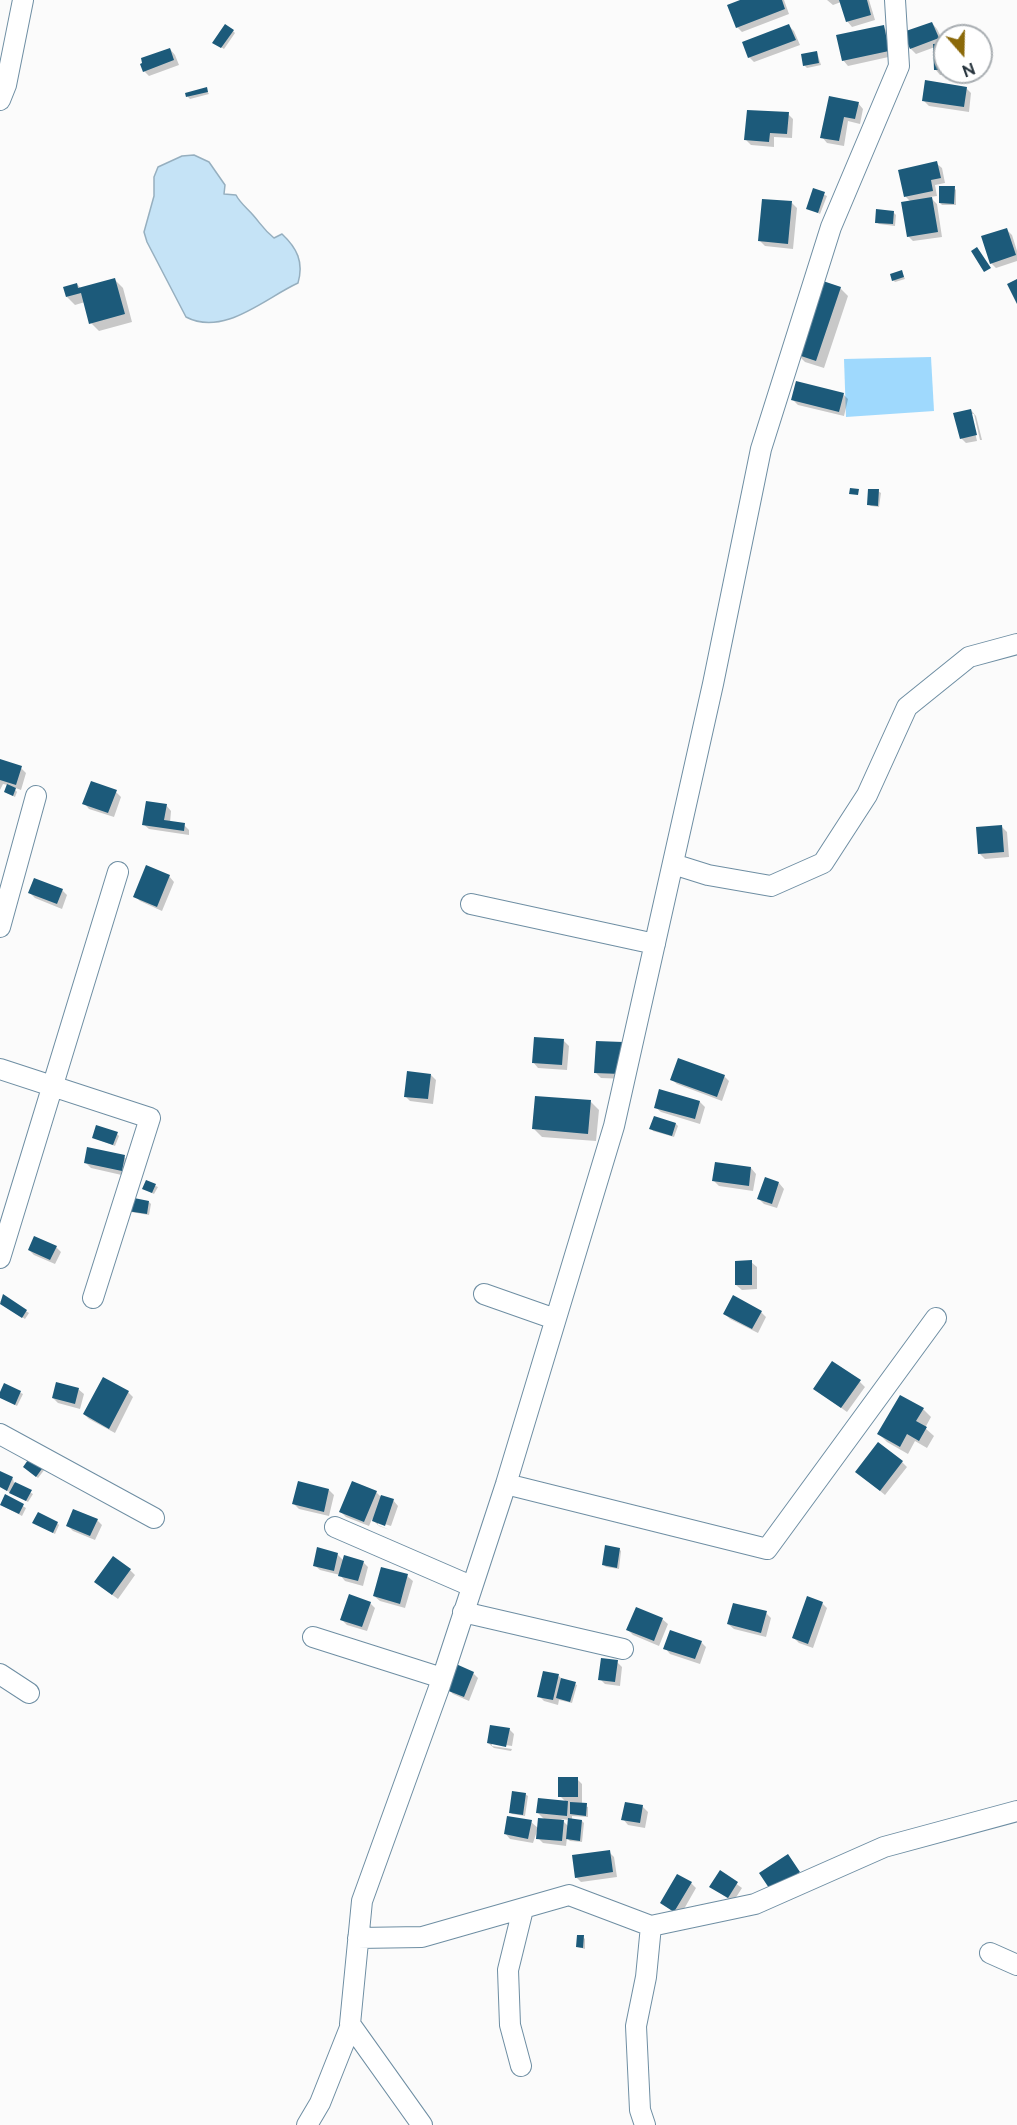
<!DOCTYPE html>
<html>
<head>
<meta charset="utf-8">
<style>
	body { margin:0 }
	#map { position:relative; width:1017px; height:2125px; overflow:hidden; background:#fbfbfb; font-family:Raleway,sans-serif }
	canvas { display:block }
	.north { position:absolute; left:933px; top:24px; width:60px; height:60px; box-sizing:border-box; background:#fff; border:2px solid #a9aeb2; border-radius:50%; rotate:160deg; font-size:16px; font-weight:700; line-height:24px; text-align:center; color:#28353e }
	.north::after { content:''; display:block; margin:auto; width:21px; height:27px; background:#8b6909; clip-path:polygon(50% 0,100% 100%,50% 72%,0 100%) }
</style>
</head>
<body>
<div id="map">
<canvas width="1017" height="2125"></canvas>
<div class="north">N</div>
</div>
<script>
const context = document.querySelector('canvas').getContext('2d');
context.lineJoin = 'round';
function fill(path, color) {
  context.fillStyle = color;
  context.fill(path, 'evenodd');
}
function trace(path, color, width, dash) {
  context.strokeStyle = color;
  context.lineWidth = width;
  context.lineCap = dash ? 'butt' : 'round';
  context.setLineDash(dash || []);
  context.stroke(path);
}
fill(new Path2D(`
	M931 357 934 411 846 417 844 359Z`), '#9fd9fd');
const water = new Path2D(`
	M194 155 209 162 225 185 224 194 236 195C240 203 247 208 253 215 261 224 263 229 274 238L282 234C297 248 304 262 298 283 265 298 224 337 186 317L147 242 144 232 154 196V177L158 167 182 156Z`);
fill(water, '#c5e3f6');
trace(water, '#96afbf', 1.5);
fill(new Path2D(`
	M744 0H784L789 14 742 32 737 27Z
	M827 0H869L875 20 852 27 847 21 841 2 833 5Z
	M932 23 937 29 945 45V72H964V74L940 75 935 69V47L916 54 911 49Z
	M789 26 794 31 800 45 754 62 749 57Z
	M883 27 888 32 893 56 848 66 843 60Z
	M233 31 235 33 224 49 216 44Z
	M170 49 175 55 179 65 149 76 144 71Z
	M817 52 821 65 807 68 804 65Z
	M966 88 971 93 969 112 929 106 923 100Z
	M206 89 209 94 190 99 188 97 187 94Z
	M858 103 863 109 860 124 848 121 844 146 827 143 822 137Z
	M788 114 793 119 792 138 774 137V147L751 145 746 140Z
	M936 163 942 168 945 183 935 185 937 196 930 197 937 204 942 237 913 241 908 236 911 202 906 197 900 172Z
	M954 188 956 190V205H942L940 203Z
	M814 190 827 196 820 214 808 208Z
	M792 203 797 208 793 249 765 246 760 241Z
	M894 213 896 215 895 226 879 224 876 222Z
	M1007 230 1012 235 1017 251V261L996 268 991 263Z
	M902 272 905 279 895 282 893 280Z
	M115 280 123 288 132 322 99 331 91 323 85 302 75 305 67 297 77 284 81 289Z
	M840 288 848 296 824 368 805 362 797 354Z
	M843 394 848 399 844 416 798 405 793 400Z
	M971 410 976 416 982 440H980L974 414H971L977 441 966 443 961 438Z
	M878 491 881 493 879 507 871 506 868 504Z
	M0 761 21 768 26 773 21 790 13 787 17 792 15 797 5 792 8 785 3 784 0 790Z
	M116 792 121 797 114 817 89 809 84 803Z
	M166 805 171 811 170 823 184 825 189 830V835L149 829 143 824Z
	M1002 827 1007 832 1009 857 985 859 980 854Z
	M169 876 174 882 162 911 140 901 135 896Z
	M62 890 67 895 62 909 35 898 30 893Z
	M564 1041 569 1046 567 1070 538 1068 533 1062Z
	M597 1042 626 1079 601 1078 596 1073Z
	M431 1075 436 1080 433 1104 410 1101 405 1096Z
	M724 1076 729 1081 722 1101 677 1084 671 1079Z
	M591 1102 599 1110 596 1141 542 1137 534 1129Z
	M700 1102 705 1107 700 1124 661 1112 655 1107Z
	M655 1118 676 1124 678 1126 674 1137 653 1131 651 1128Z
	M117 1134 119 1136 115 1146 94 1138Z
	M124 1157 130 1162 126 1176 91 1168 86 1163Z
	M751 1168 756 1174 753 1191 719 1186 714 1181Z
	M147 1182 158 1187 154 1194 144 1189Z
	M779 1183 784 1189 777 1208 764 1204 759 1199Z
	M149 1202 151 1204 149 1215 131 1212 128 1210Z
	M56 1247 61 1252 55 1264 34 1255 29 1250Z
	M751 1262 757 1267V1289L742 1290 736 1285Z
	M3 1297 29 1313 25 1319 0 1302Z
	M761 1312 766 1317 758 1333 730 1319 725 1314Z
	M860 1382 865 1387 847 1412 815 1389Z
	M5 1385 23 1394 17 1406 0 1397Z
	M78 1389 84 1394 80 1409 58 1403 53 1398Z
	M128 1392 133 1397 115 1433 89 1419 84 1414Z
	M923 1409 931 1417 925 1428 934 1436 927 1448 915 1441 908 1454 887 1442 879 1434Z
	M31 1459 45 1469 38 1478 27 1469Z
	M902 1462 907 1467 885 1495 857 1472Z
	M0 1473 13 1479 14 1483 33 1494 28 1502 0 1487Z
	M329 1490 334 1495 329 1516 299 1509 294 1504Z
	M376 1492 380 1496 393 1500 398 1506 391 1526 378 1522V1525L390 1530 379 1526 372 1519 369 1526 346 1517 341 1512Z
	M6 1496 26 1508 22 1516 3 1506Z
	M97 1520 102 1525 95 1540 73 1531 68 1526Z
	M57 1523 59 1525 55 1534 36 1524Z
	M619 1549 621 1551 619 1569 606 1567 603 1564Z
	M337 1554 344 1561 363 1562 368 1567 363 1586 345 1581 340 1575 320 1570 314 1565Z
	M130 1570 135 1575 118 1599 101 1587Z
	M407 1576 413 1581 405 1608 380 1601 374 1596Z
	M370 1603 375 1608 367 1631 347 1625 342 1620Z
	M822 1603 827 1608 813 1648 799 1643 794 1638Z
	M766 1613 771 1618 766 1637 734 1629 728 1624Z
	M662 1619 668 1624 659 1646 633 1635 628 1630Z
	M701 1642 706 1647 700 1664 670 1654 665 1648Z
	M617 1662 622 1667 620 1686 605 1684 600 1679Z
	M473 1673 478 1678 469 1701 453 1694 448 1689Z
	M559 1676 562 1679 577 1685 572 1703 559 1700 558 1705 544 1701 539 1696Z
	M509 1729 514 1734 512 1746 492 1743V1746L512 1749 511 1751 494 1748 488 1743Z
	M577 1779 582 1784V1805L588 1807V1817L572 1816V1820L582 1821 584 1823 582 1842 570 1841 567 1838 566 1846 543 1843 538 1838 545 1820 538 1813 566 1802 560 1796ZM561 1819 569 1820V1827Z
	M525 1794 528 1796 525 1816 512 1814 510 1812Z
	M642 1806 648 1812 645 1828 628 1825 623 1819Z
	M531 1822 538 1828 533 1843 510 1839 505 1833Z
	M609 1852 614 1857 617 1877 581 1882 576 1877Z
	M720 1872 742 1888 733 1902 711 1887Z
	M691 1883 696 1888 680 1916 661 1903Z
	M583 1937 585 1939V1949L578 1947Z`), '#0003');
fill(new Path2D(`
	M740 0H782L785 9 736 28 727 5Z
	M839 0H867L871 15 846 22Z
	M932 22 939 38 910 49 903 32Z
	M225 24 234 30 221 48 212 43Z
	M789 24 796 40 748 58 742 42Z
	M884 25 889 51 842 61 836 35Z
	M945 43V70H934L933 44Z
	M170 48 174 60 143 72 140 64 142 63 141 58Z
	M817 51 819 63 803 66 801 54Z
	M925 80 967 87 964 107 922 101Z
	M207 87 208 92 186 97 185 93Z
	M829 96 859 102 855 119 844 117 839 141 820 138Z
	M747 110 789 112 787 134 770 133 769 142 744 140Z
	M937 161 941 178 931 180 933 191 904 197 898 170Z
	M939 186H955L954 204 939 203Z
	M813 188 825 192 818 213 806 209Z
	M932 197 938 232 907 237 901 202Z
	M762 199 792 201 788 244 758 241Z
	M876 209 894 211 893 224 875 223Z
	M1007 228 1016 255 990 264 981 236Z
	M977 247 991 268 984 272 971 251Z
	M902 270 904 277 892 281 890 274Z
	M115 278 125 314 89 324 81 293 66 297 63 287 77 283 78 288Z
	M1017 279V304L1007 284Z
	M820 280 841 287 816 361 795 354Z
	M796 381 844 393 839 412 791 400Z
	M971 409 977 435 960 439 953 413Z
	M850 488 859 489 858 495 849 494Z
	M868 489H879L878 506 867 505Z
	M0 759 22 766 16 785 0 780Z
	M91 781 117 790 108 813 82 804Z
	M7 784 16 788 13 796 4 792Z
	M146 801 167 804 164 820 185 823 184 831 142 825Z
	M1002 825 1004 852 978 854 976 827Z
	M146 865 170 875 157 907 133 897Z
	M34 878 63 889 57 904 28 893Z
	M534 1037 564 1039 562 1065 532 1063Z
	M596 1041 623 1042 621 1074 594 1073Z
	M678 1058 725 1075 717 1097 670 1080Z
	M407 1071 431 1074 428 1099 404 1097Z
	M659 1089 700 1101 695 1119 654 1108Z
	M535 1096 591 1100 588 1134 532 1129Z
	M654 1116 676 1123 672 1136 649 1129Z
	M96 1125 118 1132 113 1145 92 1138Z
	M87 1147 125 1155 122 1171 84 1163Z
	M715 1162 751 1167 749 1186 712 1181Z
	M765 1177 779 1182 772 1204 757 1199Z
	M146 1180 156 1184 152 1193 142 1189Z
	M129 1197 149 1201 147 1214 127 1211Z
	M34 1236 57 1246 50 1260 28 1250Z
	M752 1260V1285H735V1261Z
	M3 1294 27 1310 22 1318 0 1304Z
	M733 1295 762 1311 752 1329 723 1314Z
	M832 1361 861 1380 841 1408 813 1389Z
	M103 1377 129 1391 109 1429 83 1414Z
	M56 1382 79 1388 75 1404 52 1398Z
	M4 1383 21 1391 15 1405 0 1398V1392Z
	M900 1395 924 1408 916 1421 927 1427 919 1441 907 1434 900 1447 877 1434Z
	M878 1442 903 1461 880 1491 855 1472Z
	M30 1457 44 1466 36 1477 23 1467Z
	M0 1471 13 1477 7 1491 0 1487Z
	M298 1481 329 1489 324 1512 292 1504Z
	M352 1481 377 1491 364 1522 339 1512Z
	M15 1482 32 1490 26 1501 9 1493Z
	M5 1494 24 1504 19 1514 0 1505Z
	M381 1495 394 1499 385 1526 372 1521Z
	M73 1509 98 1519 90 1536 66 1526Z
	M38 1512 58 1522 53 1533 32 1523Z
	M605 1545 620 1548 617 1568 602 1565Z
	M317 1547 338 1553 334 1571 313 1566Z
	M344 1555 364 1561 358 1581 338 1576Z
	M113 1556 131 1569 112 1595 94 1582Z
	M381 1567 408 1574 400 1604 373 1596Z
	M349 1594 371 1602 362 1627 340 1620Z
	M807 1596 823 1602 808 1644 792 1638Z
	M733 1603 767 1611 761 1633 727 1624Z
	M636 1607 663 1618 654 1641 626 1630Z
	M670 1630 702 1641 695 1659 663 1649Z
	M601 1658 618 1660 615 1682 598 1680Z
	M456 1664 474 1672 464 1697 446 1690Z
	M543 1671 559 1674 553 1700 537 1697Z
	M561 1678 576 1682 570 1702 556 1698Z
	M490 1725 510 1728 506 1747 487 1743Z
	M558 1777H578V1797H558Z
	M512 1791 526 1793 523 1815 509 1813Z
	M538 1798 568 1801 567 1816 536 1813Z
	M570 1802 587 1803 586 1816 570 1814Z
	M625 1802 643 1805 640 1823 621 1820Z
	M507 1816 532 1820 528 1839 504 1834Z
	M538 1818 564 1820 562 1841 536 1839Z
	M568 1818 582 1820 580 1841 566 1839Z
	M610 1850 613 1872 575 1878 572 1855Z
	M788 1854 800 1872 771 1891 759 1873Z
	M720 1870 738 1882 728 1898 709 1887Z
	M677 1874 692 1882 674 1912 660 1903Z
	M577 1935H584L583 1948 576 1947Z`), '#1c5a7a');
const minor = new Path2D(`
	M0 100 6 85 23 0
	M673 864 708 875 771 886 823 863 867 795 907 707 969 657 1017 644
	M471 904 655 944
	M0 927 36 796
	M0 1069 150 1118 93 1298
	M0 1258 118 872
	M484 1294 555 1319
	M0 1434 154 1518
	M506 1484 767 1549 936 1318
	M335 1527 471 1586
	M463 1612 623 1649
	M313 1637 442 1678
	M0 1674 29 1693
	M358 1938 422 1937 569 1895 651 1926 755 1904 884 1847 1017 1811
	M990 1953 1017 1965
	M521 2066 510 2025 508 1970 523 1909
	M307 2125 320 2103 351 2025
	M422 2125 350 2024 362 1901 440 1685 506 1484 614 1126 713 684 761 449 831 227 899 66 895 0
	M645 2125 640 2110 636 2026 646 1977 651 1926`);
trace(minor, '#6e8ea3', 22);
trace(minor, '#fff', 20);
</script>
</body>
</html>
